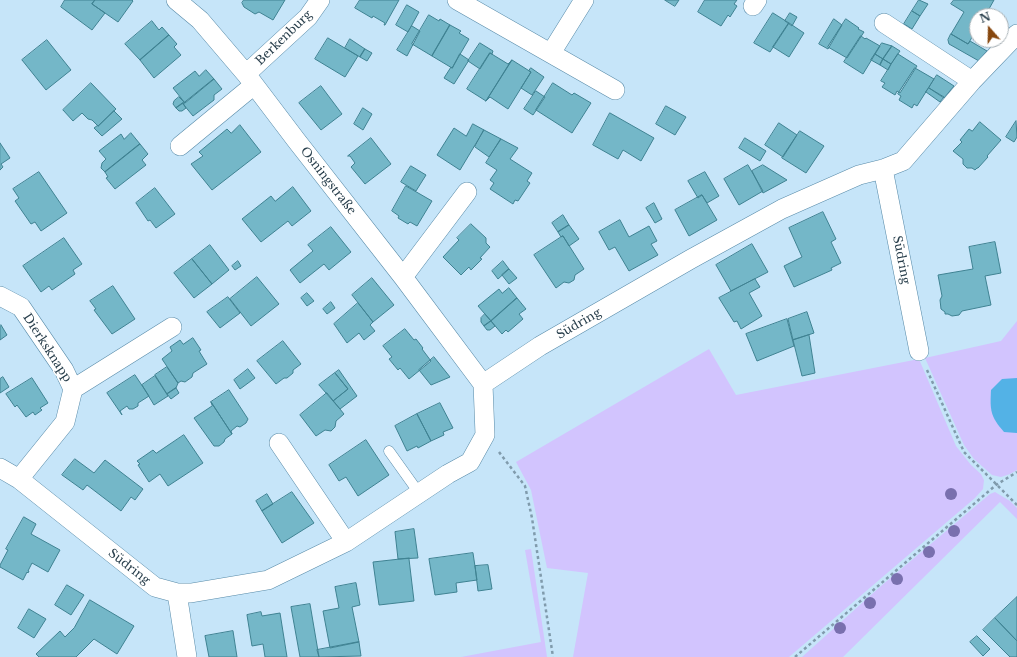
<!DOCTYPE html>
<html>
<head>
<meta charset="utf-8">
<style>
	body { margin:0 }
	#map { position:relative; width:1017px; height:657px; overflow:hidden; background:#c6e5f9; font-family:"Libre Baskerville",serif }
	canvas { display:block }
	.north { position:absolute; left:969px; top:8px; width:40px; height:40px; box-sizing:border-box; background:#fff; border:1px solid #a9b2b7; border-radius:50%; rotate:340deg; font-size:11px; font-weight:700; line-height:16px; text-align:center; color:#293f4c }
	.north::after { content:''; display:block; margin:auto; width:14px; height:18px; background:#87470e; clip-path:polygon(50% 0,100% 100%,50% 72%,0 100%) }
</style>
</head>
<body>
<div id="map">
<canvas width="1017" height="657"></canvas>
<div class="north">N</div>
</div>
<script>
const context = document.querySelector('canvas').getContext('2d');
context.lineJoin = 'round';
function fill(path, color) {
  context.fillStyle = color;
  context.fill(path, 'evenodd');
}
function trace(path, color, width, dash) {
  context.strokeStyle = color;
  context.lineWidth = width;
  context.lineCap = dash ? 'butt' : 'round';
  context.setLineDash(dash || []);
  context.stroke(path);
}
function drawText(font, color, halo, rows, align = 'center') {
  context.font = font + ' "Libre Baskerville",serif';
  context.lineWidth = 3;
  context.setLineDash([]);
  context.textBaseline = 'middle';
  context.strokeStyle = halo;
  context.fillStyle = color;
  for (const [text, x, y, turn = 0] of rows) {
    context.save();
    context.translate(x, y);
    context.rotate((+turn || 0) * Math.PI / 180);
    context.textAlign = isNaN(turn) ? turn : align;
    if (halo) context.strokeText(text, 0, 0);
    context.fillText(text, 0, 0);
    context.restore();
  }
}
fill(new Path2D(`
	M1017 321V470L1010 474 1001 477 992 475 974 459 964 445 925 358 1001 341Z
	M709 349 736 395 919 359 956 446 971 465 981 474 984 480 983 489 975 498 789 657H573L588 573 547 568 531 490 516 462Z
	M995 492 1010 501 1017 508V519L1000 502 843 657H802L881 586 990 494Z
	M531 549 547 657H461L541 642 525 550Z`), '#d2c4fe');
fill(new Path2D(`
	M1017 378V433L1004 432C990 416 990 410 991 390L1002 379Z`), '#53b2e6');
const building = new Path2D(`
	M65 0H95L92 4 105 13 92 30 61 7Z
	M95 0H132L133 1 118 22 92 4Z
	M244 0H285L273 20 259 12 255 14 244 7 242 3Z
	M360 0H399L385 25H384L385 23 373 16 372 18 355 8Z
	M665 0H679L675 6Z
	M705 0H737L734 4 737 6 730 17 728 15 721 26 698 12Z
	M919 0 928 4 920 16 912 11Z
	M954 0H994L985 16H977V29L968 44 951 34 964 12 951 4Z
	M407 5 419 12 408 32 396 25Z
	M912 11 920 16 912 29 904 24Z
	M773 13 789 23 770 52 754 43Z
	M790 13 797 17 792 26 785 21Z
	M429 15 439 21 440 19 450 25 432 56 412 44Z
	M834 19 842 25 828 49 819 44Z
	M846 19 859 28 858 29 864 32 847 58 828 47Z
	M152 21 159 30 162 27 169 35 140 60 125 44Z
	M789 23 804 33 789 57 773 47Z
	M450 25 461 31 459 33 469 39 452 68 432 56Z
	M412 26 420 31 407 56 397 50Z
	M951 34 968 44 970 41 987 51 979 61 949 44 948 40Z
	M169 35 177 44 174 47 181 55 154 78 140 60Z
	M861 36 865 39 866 38 880 46 863 74 844 62Z
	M328 38 358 56 345 77 315 59Z
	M350 39 365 49 360 57 345 48Z
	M47 40 71 70 46 90 22 60Z
	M480 43 493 51 492 54 490 53 480 69 468 61Z
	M882 43 892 46 883 59 875 54Z
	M892 46 900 51 891 64 883 59Z
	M365 49 372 53 367 61 360 57Z
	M490 53 508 64 512 60 486 101 467 89Z
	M460 54 469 60 454 84 444 78 451 67 452 68Z
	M875 54 883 59 880 65 871 60Z
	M898 54 917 66 900 93 897 91 895 95 882 87 885 83 881 81Z
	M883 59 891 64 888 70 880 65Z
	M512 60 531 72 508 109 490 97 486 101Z
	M531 68 544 77 532 95 521 88 531 72 529 71Z
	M915 68 934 79 917 106 914 104 912 108 899 100 901 96 898 94Z
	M206 70 214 79 185 103 173 88 195 71 199 76Z
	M937 75 954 86 944 98 929 88Z
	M214 79 222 89 214 95V100L193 116 183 104Z
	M91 83 116 109 98 126 92 120 88 119 82 113 73 121 63 110Z
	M553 83 572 95 574 93 591 103 572 133 536 110Z
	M321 86 342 114 321 130 299 103Z
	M929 88 944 97 940 102 926 92Z
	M536 91 545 97 533 115 524 109Z
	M179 97 185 103H183L176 108 173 104 174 101Z
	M183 103 186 108 182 111H179L176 108Z
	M666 106 686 117 675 135 656 124Z
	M363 108 372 114 363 130 354 124Z
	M114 111 122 119 102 136 94 128 98 125V126Z
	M610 113 654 138 641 161 623 150 618 159 593 145Z
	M1016 121 1017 137 1014 142 1006 137Z
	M980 122 1001 140 987 156 988 157 978 168H977L975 170 972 168H967L963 164V159L953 151 962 142 960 140 969 129 972 131Z
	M779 123 797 135 783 157 765 145Z
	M473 124 484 130 460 170 437 155 454 128 466 136Z
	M240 125 261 152 212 190 191 164 203 156 199 152 227 129 231 133Z
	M484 130 501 139 489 157 475 147Z
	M800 131 824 146 806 173 782 158Z
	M131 133 140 144 105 172 101 168 102 163 106 159 99 151 121 134 124 139Z
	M371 138 391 164 365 184 351 167 355 163 350 156H348Z
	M745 138 766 151 760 161 739 148Z
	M501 139 518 148 510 159 532 173 527 181 530 183 518 201 515 200 513 204 490 189 494 183 490 180 497 170 486 163Z
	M0 143 10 158 1 164 3 167 0 170Z
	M140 144 148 154 142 160 146 165 115 189 106 178 108 177 105 172Z
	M748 165 763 191 739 205 724 179Z
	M763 165 787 180 763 193 752 171Z
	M411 166 426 175 416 191 401 182Z
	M39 172 67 213 41 231 35 222 31 224 15 201 19 198 13 189Z
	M705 172 719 196 707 203 702 195 698 198 688 181Z
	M406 186 432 201 417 226 410 222 408 224 398 218 399 216 392 211Z
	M293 187 311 211 292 226 288 221 261 242 242 219 271 196 275 201Z
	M155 188 175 214 156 228 150 220 148 221 136 203Z
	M702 195 717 220 689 236 675 210Z
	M654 203 662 219 655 223 646 208Z
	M823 212 836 239 831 242 841 263 831 268 832 270 794 287 784 266 802 257 789 228Z
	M563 215 569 225 558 232 552 223Z
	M620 220 629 237 649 226 657 241 651 244 658 255 629 271 615 247 609 250 599 232Z
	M471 224 486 238V243L490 247 480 258 482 259 471 270 469 267 461 275 443 257 459 240 457 238Z
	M569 225 579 239 569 246 563 236 561 237 558 232Z
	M331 227 351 252 329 270 324 264 300 283 290 270 313 251 308 245Z
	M563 236 584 269 575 275 574 280 569 283 564 282 556 288 534 255Z
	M64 238 82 264 73 270 75 274 52 290 49 286 41 292 23 266Z
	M995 242 1001 273 985 276 991 305 962 311 959 315 952 316 948 314H945V312L941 309 940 300 942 296 938 275 973 269 969 247Z
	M752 244 768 272 731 291 716 265Z
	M210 245 229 270 212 284 192 259Z
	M192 259 212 284 194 298 174 273Z
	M238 261 241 266 235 270 232 266Z
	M503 261 509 269 498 279 492 271Z
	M509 269 517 278 509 284 502 275Z
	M257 277 279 304 251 326 230 299Z
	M372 278 394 305 373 322 352 295Z
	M755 279 760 287 749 293 762 316 741 329 737 321 734 322 719 298Z
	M113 286 135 319 112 334 94 310 96 309 90 301Z
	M509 288 517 298 491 321 478 306 499 289 502 293Z
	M307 293 314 301 307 306 301 298Z
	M228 297 240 313 220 328 207 312Z
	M517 298 526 309 519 314 523 319 508 332 506 330 502 334 491 321Z
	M331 302 335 308 327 314 323 309Z
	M358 303 373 322 370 325 375 331 364 340 359 333 347 343 334 324Z
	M807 312 814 333 793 340 788 319Z
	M485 314 491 321 484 326 481 322V318Z
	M787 319 794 346 757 361 746 334Z
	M491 321 495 326 490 330H487L484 326Z
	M1 325 7 335 0 340V326Z
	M405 329 414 340 416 339 423 348 422 349 431 361 409 379 400 368 398 370 389 359 392 357 383 346Z
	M809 335 815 373 802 376 793 340Z
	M193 338 201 350 199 351 207 364 193 373 192 377 185 382 181 381 178 383 162 359 172 351 170 347 180 340 183 344Z
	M283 341 301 364 293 370V373L287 378H284L276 384 257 361Z
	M434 357 450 377 431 385 419 370Z
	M167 367 178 383 176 388 167 394 155 375Z
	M248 369 255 378 240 389 234 380Z
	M339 370 357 396 340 409 333 401 348 389 335 373Z
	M335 373 348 389 333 401 319 385Z
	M135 375 149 396 138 403V406L133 409H129L127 406 120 411 122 415 107 393Z
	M155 376 168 396 154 405 142 385Z
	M3 377 9 387 0 393V379Z
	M32 378 48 403 40 408 42 410 35 415 33 412 26 417 17 405 15 407 6 394Z
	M176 388 179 393 171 399 167 394Z
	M229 390 248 419 246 423 240 427 237 426 231 431 232 434 211 402Z
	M327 393 344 414 336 421 335 427 331 431 325 430 316 436 300 415Z
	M211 402 232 434 225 439 224 442 219 446H214L194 418 212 406Z
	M440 403 453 428 443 432 444 435 431 441 417 414Z
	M417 414 431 441 418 448 417 446 407 451 395 426Z
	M184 435 203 463 168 486 160 474 149 482 138 465 140 464 137 461 153 450 156 453Z
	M366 440 389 475 358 496 346 477 339 481 329 465Z
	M75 459 94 473 105 460 143 489 135 500 131 497 121 511 87 485 83 490 62 475Z
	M292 492 314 523 282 543 262 511Z
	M267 494 273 504 262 511 256 501Z
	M24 517 36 524 31 534 60 550 48 572 32 563 28 571H29L28 573 27 572 23 580 0 567V565L8 550 6 549Z
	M414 529 418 558 398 559 395 532Z
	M473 553 477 580 456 583 457 592 435 595 429 559Z
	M409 559 414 601 379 605 373 562 409 558Z
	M488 565 492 589 478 591 475 566Z
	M356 583 360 605 352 607 359 642 330 648 323 611 339 608 335 587Z
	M67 585 84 595 71 615 55 605Z
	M1017 597V641L995 618Z
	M90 600 134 626 117 654 94 639 76 657H39L36 654 60 631 65 637 74 628Z
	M310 604 319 657H300L291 607Z
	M29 609 46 619 34 638 18 628Z
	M261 612 262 616 280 613 287 657H265L263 644 252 646 247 615Z
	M995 618 1017 641V657H1010L983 630Z
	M233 631 237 657H209L205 636Z
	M977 636 990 649 983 656 970 642Z
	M359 642 361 656 319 657 317 650Z`);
fill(building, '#74b7c8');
trace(building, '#3f8292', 1);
const service = new Path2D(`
	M389 451 419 493`);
const minor = new Path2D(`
	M176 0 200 20 246 74 296 140 403 277 483 384
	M457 0 615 90
	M753 6 757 0
	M884 23 972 81
	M551 53 584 0
	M246 74 308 17 320 0
	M180 146 254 85
	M883 169 919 351
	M403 277 467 192
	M0 296 21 307 64 370 73 389 65 422 19 479
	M73 389 172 327
	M279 443 346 542
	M0 468 19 479 155 587 177 593H191L268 580 346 542 448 474 470 462 485 435 483 384 540 346 691 259 782 209 859 175 883 169 903 161 972 81 1017 34
	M177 593 187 657`);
trace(service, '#578aa8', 11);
trace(minor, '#578aa8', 20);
trace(new Path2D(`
	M927 370 964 452 1017 505
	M499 452 525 486 532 518 553 657
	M795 657 996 485 1017 472`), '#809bac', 2.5, [3, 3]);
trace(service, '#fff', 10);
trace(minor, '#fff', 19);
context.fillStyle = '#7970ae';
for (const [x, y] of [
	[951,494],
	[954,531],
	[929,552],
	[897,579],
	[870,603],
	[840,628]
]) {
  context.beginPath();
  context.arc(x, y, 6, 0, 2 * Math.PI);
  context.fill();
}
drawText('12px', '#293f4c', '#fff', [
	["Berkenburg",284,38,-44],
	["Osningstraße",328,181,52],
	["Südring",901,260,79],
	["Südring",579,324,-30],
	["Dierksknapp",47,348,57],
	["Südring",129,567,38]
]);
</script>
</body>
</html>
